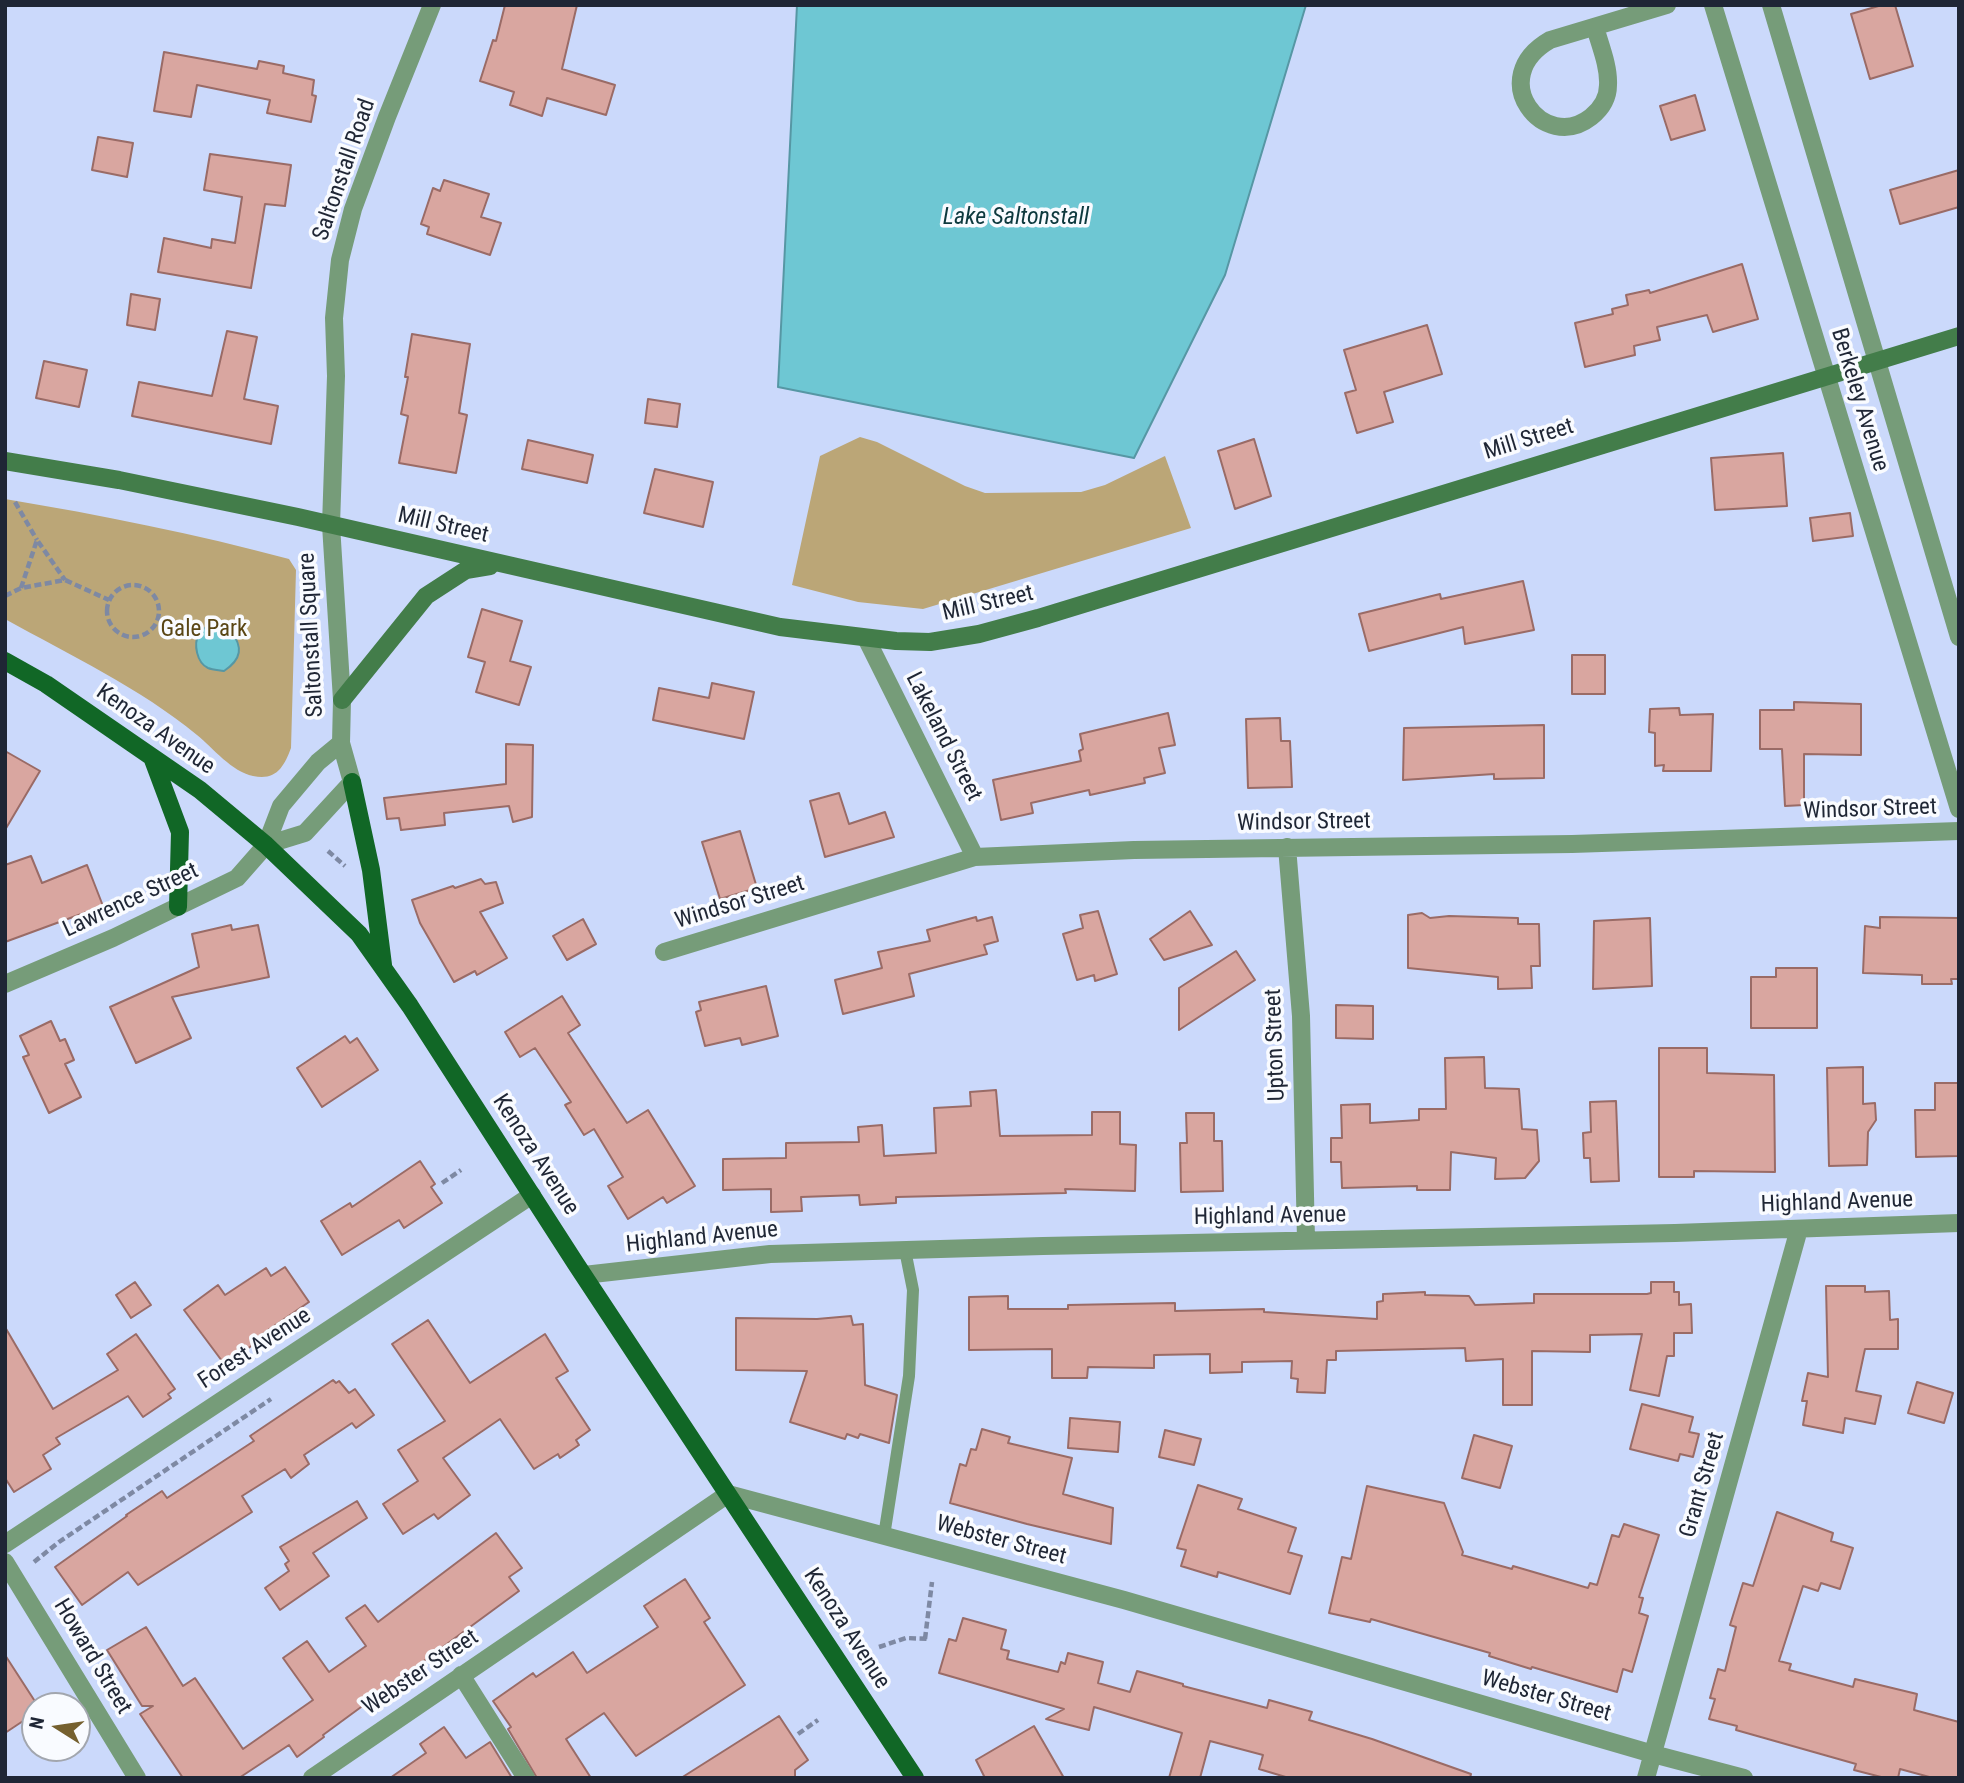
<!DOCTYPE html>
<html>
<head>
<meta charset="utf-8">
<style>
	body { margin:0 }
	#map { position:relative; width:1964px; height:1783px; overflow:hidden; background:#cbd9fb; font-family:"Roboto Condensed",sans-serif }
	canvas { display:block }
	.frame { position:absolute; inset:0; border:7px solid #1f2635; pointer-events:none }
	.north { position:absolute; left:21px; top:1692px; width:70px; height:70px; box-sizing:border-box; background:#f9fbff; border:2px solid #a2a6ae; border-radius:50%; rotate:282deg; font-size:19px; font-weight:700; line-height:28px; text-align:center; color:#1f2635 }
	.north::after { content:''; display:block; margin:auto; width:24px; height:32px; background:#75602f; clip-path:polygon(50% 0,100% 100%,50% 72%,0 100%) }
</style>
</head>
<body>
<div id="map">
<canvas width="1964" height="1783"></canvas>
<div class="frame"></div>
<div class="north">N</div>
</div>
<script>
const context = document.querySelector('canvas').getContext('2d');
context.lineJoin = 'round';
function fill(path, color) {
  context.fillStyle = color;
  context.fill(path, 'evenodd');
}
function trace(path, color, width, dash) {
  context.strokeStyle = color;
  context.lineWidth = width;
  context.lineCap = dash ? 'butt' : 'round';
  context.setLineDash(dash || []);
  context.stroke(path);
}
function drawText(font, color, halo, rows, align = 'center') {
  context.font = font + ' "Roboto Condensed",sans-serif';
  context.lineWidth = 7;
  context.setLineDash([]);
  context.textBaseline = 'middle';
  context.strokeStyle = halo;
  context.fillStyle = color;
  for (const [text, x, y, turn = 0] of rows) {
    context.save();
    context.translate(x, y);
    context.rotate((+turn || 0) * Math.PI / 180);
    context.textAlign = isNaN(turn) ? turn : align;
    if (halo) context.strokeText(text, 0, 0);
    context.fillText(text, 0, 0);
    context.restore();
  }
}
fill(new Path2D(`
	M860 437 877 442 965 486 985 493 1081 492 1105 485 1165 456 1191 528 923 609 858 602 792 585 820 456Z
	M5 499C101 515 196 534 289 559L296 570 291 748C284 767 276 781 253 776 232 772 213 748 197 735 140 688 70 655 5 619Z`), '#bba677');
const water = new Path2D(`
	M797 5H1306L1225 275 1134 458 778 387Z
	M224 623C234 628 226 623 231 631 243 647 242 659 224 671 219 670 213 670 208 668 197 663 193 644 199 634 204 625 215 624 224 623Z`);
fill(water, '#6ec7d3');
trace(water, '#5697a4', 2);
const building = new Path2D(`
	M505 5H577L562 69 615 85 606 115 547 98 542 116 510 105 514 92 480 81 493 40 496 41Z
	M1882 5H1895L1913 66 1870 79 1851 14Z
	M164 52 257 69 259 61 284 66 283 73 314 80 312 95 316 96 311 122 267 113 270 100 197 85 191 117 154 111Z
	M1695 95 1705 130 1671 140 1660 106Z
	M98 137 133 143 127 177 92 170Z
	M210 154 291 165 285 206 265 204 251 288 158 272 164 238 211 248 212 239 235 243 242 197 204 190Z
	M1959 170V207L1900 224 1890 190Z
	M444 180 489 194 481 217 501 223 490 255 427 234 429 227 421 224 433 188 440 191Z
	M1742 264 1758 319 1713 332 1707 315 1657 327 1660 340 1634 346 1635 355 1585 367 1575 323 1613 314 1612 309 1628 305 1626 295 1649 290 1650 293Z
	M131 294 160 299 155 330 127 325Z
	M1427 325 1442 374 1384 392 1393 422 1357 433 1345 393 1356 390 1344 350Z
	M227 331 257 337 244 399 278 406 271 444 132 416 139 382 212 396Z
	M412 334 470 344 459 413 467 415 456 473 399 463 408 416 401 414 408 377H405Z
	M44 361 87 370 79 407 36 398Z
	M648 399 680 404 677 427 645 423Z
	M1254 439 1271 496 1235 509 1218 451Z
	M528 440 593 455 587 483 522 469Z
	M1783 453 1787 506 1715 510 1711 458Z
	M655 469 713 482 703 527 644 513Z
	M1850 513 1853 536 1813 541 1810 518Z
	M1523 581 1534 630 1465 644 1463 627 1369 651 1359 614 1440 594 1441 599Z
	M482 609 522 621 510 661 531 667 519 705 476 692 485 662 468 657Z
	M1572 655H1605V694H1572Z
	M712 683 754 692 744 739 653 720 659 688 709 698Z
	M1794 702 1861 704V755L1804 754V805L1785 806 1782 749H1760V710H1794Z
	M1679 708 1680 715 1713 714 1711 771H1663L1664 765 1655 766V733L1649 732 1650 709Z
	M1168 713 1175 745 1159 748 1165 773 1144 778 1145 783 1090 795 1089 790 1031 803 1033 813 1001 820 993 780 1081 761 1079 751 1083 749 1080 734Z
	M1280 718 1281 741H1290L1292 787 1248 788 1246 719Z
	M1544 725V778L1494 779V774L1403 780 1404 728Z
	M506 744 533 745 532 817 513 822 509 806 444 813 445 825 401 830 399 818 387 819 384 798 506 784Z
	M5 751 40 771 5 830Z
	M839 793 849 824 885 812 894 837 825 857 810 801Z
	M740 831 757 888 720 899 702 842Z
	M31 856 42 883 87 865 103 906 5 942V865Z
	M481 879 485 884 496 882 503 903 480 912 507 958 477 975 475 971 454 982 420 923 412 900 453 886 455 888Z
	M1098 911 1117 974 1095 981 1094 975 1077 980 1063 934 1083 928 1080 915Z
	M1190 911 1212 945 1164 960 1150 939Z
	M1422 913 1430 918 1449 916 1518 918V924H1539L1540 966H1531L1532 988 1498 989V977L1408 968V915Z
	M976 917 977 921 992 917 998 941 984 945 987 954 909 974 914 996 843 1014 835 980 882 968 878 952 930 941 927 930Z
	M1880 917 1959 918V979H1951L1952 984H1922V975L1863 973 1865 926 1880 928Z
	M1650 918 1652 986 1593 989 1594 921Z
	M583 919 596 944 567 960 553 936Z
	M231 925 232 930 258 925 269 977 172 997 191 1038 136 1063 110 1007 199 967 192 934Z
	M1236 951 1255 980 1179 1030V988Z
	M1776 968H1817V1028H1751V977H1776Z
	M766 986 778 1036 742 1045 740 1038 705 1046 696 1012 701 1010 699 1002Z
	M562 996 580 1025 568 1033 627 1123 648 1110 695 1186 667 1203 663 1197 628 1219 608 1186 623 1177 594 1129 584 1135 565 1105 571 1102 535 1048 520 1057 505 1032Z
	M1336 1005 1373 1006V1039L1336 1038Z
	M51 1021 60 1041 65 1039 74 1060 65 1064 81 1097 49 1113 23 1057 29 1055 20 1036Z
	M345 1036 350 1043 357 1038 378 1070 322 1107 297 1068Z
	M1659 1048H1707V1073L1774 1075 1775 1172 1694 1171V1177H1659Z
	M1484 1057 1485 1088 1519 1089 1522 1129 1537 1130 1539 1161 1525 1178 1495 1179 1496 1158 1451 1152 1450 1190H1417V1186L1342 1188 1341 1162H1331V1138H1342L1341 1105 1370 1104V1123L1419 1120V1109H1446L1445 1058Z
	M1863 1067V1104L1875 1103 1876 1120 1868 1132 1867 1165 1829 1166 1827 1068Z
	M1935 1083H1959V1156L1916 1157 1915 1110H1935Z
	M996 1090 1000 1136 1092 1135V1112H1120V1144L1136 1145 1135 1191 1065 1189 1066 1193 896 1197V1203L860 1205 859 1195 801 1197 802 1211 771 1212V1189L723 1190V1159L786 1158V1143L859 1142 858 1127 882 1125 884 1156 936 1153 934 1108 971 1106 970 1092Z
	M1616 1101 1619 1181 1591 1182 1590 1158H1584L1583 1133 1591 1132 1590 1102Z
	M1186 1113H1214V1141H1222L1223 1191 1181 1192 1180 1143H1187Z
	M420 1161 435 1184 431 1187 442 1203 404 1228 399 1220 342 1255 321 1221 350 1203 352 1207Z
	M285 1267 309 1302 252 1341 254 1344 225 1365 184 1310 218 1285 225 1295 266 1268 271 1276Z
	M135 1282 151 1305 131 1318 116 1295Z
	M1651 1282H1674V1292H1679V1305L1691 1304 1692 1333H1674V1356H1667L1659 1396 1630 1390 1642 1334 1590 1335V1352L1532 1351V1405H1503V1359L1466 1361 1465 1348 1336 1351V1360H1327L1325 1393 1297 1392 1298 1379 1291 1378 1292 1361 1242 1362V1372L1210 1373V1354L1154 1355V1368L1088 1367 1087 1378H1052V1349L969 1350V1297L1008 1296V1309H1068V1305L1175 1303V1311L1264 1309V1312L1377 1319V1302L1383 1301V1294L1425 1292V1295L1469 1296 1475 1305 1534 1303V1294H1647L1651 1293Z
	M1826 1286H1865V1292L1889 1291 1890 1320 1898 1319V1349H1865L1856 1391 1881 1396 1875 1424 1845 1418 1843 1433 1803 1425 1807 1401H1802L1808 1373 1828 1377Z
	M851 1316 853 1325 863 1324 865 1385 897 1395 889 1443 860 1434 858 1438 847 1434 845 1439 790 1422 807 1371 736 1370V1318L817 1319Z
	M428 1320 470 1383 545 1334 568 1371 556 1378 590 1430 576 1440 579 1445 560 1458 558 1454 534 1469 500 1419 443 1458 470 1495 438 1519 434 1514 403 1534 383 1504 418 1481 398 1450 445 1421 392 1344Z
	M5 1327 53 1409 118 1370 107 1354 136 1334 175 1389 168 1394 171 1398 143 1417 128 1396 56 1438 60 1444 43 1455 51 1469 14 1492 5 1478Z
	M333 1380 336 1383 339 1381 349 1393 355 1389 374 1415 356 1428 352 1423 304 1455 309 1464 291 1478 285 1469 242 1496 252 1512 138 1585 128 1572 82 1605 55 1567 127 1516 126 1515 162 1491 167 1498 254 1441 250 1436Z
	M1917 1382 1953 1393 1944 1423 1908 1413Z
	M1642 1404 1693 1417 1689 1432 1699 1434 1693 1457 1680 1454 1678 1461 1630 1449Z
	M1070 1418 1120 1422 1118 1452 1068 1448Z
	M982 1429 1010 1437 1008 1443 1072 1458 1063 1494 1113 1508 1111 1544 1027 1524 950 1503 960 1464 966 1466 971 1449 976 1450Z
	M1165 1430 1201 1439 1194 1465 1159 1457Z
	M1474 1435 1512 1446 1500 1488 1462 1478Z
	M1198 1485 1242 1499 1238 1509 1296 1528 1288 1552 1302 1556 1290 1594 1218 1572 1217 1577 1181 1566 1186 1550 1177 1548Z
	M1367 1486 1444 1503 1463 1552 1462 1555 1512 1569 1513 1566 1588 1588 1590 1583 1597 1585 1612 1535 1619 1537 1624 1524 1659 1535 1639 1597 1643 1598 1639 1613 1648 1616 1632 1672 1623 1669 1617 1692 1532 1667 1531 1669 1489 1656 1490 1653 1371 1619 1370 1622 1329 1613 1342 1557 1351 1559Z
	M357 1501 367 1518 313 1553 329 1576 280 1610 265 1588 289 1571 285 1564 289 1561 280 1547Z
	M1777 1512 1833 1533 1831 1541 1853 1548 1840 1589 1821 1583 1818 1591 1803 1586 1779 1661 1791 1664 1789 1670 1853 1687 1855 1679 1917 1694 1914 1710 1959 1722V1778H1933L1900 1769 1898 1778H1885L1854 1770 1856 1764 1736 1730 1737 1726 1709 1719 1715 1699 1710 1698 1718 1669 1725 1671 1736 1627 1730 1625 1743 1583 1753 1586Z
	M496 1533 522 1568 509 1577 519 1591 323 1735 324 1737 297 1757 289 1745 239 1778H183L140 1714 153 1706H142L107 1650 146 1627 183 1686 195 1678 243 1749 313 1700 283 1658 307 1641 329 1672 366 1646 346 1618 365 1605 378 1622Z
	M685 1579 710 1618 704 1622 745 1685 636 1756 604 1713 566 1739 591 1778H537L508 1729 511 1727 493 1701 533 1673 536 1677 573 1652 587 1673 658 1627 644 1606Z
	M963 1618 1006 1630 1001 1649 1009 1651 1007 1659 1058 1672 1061 1662 1065 1664 1068 1653 1103 1662 1098 1683 1130 1692 1137 1671 1183 1684V1686L1267 1708 1269 1700 1312 1712 1309 1720 1372 1739 1471 1774 1470 1778H1289L1259 1769 1263 1755 1210 1741 1200 1778H1169L1182 1733 1094 1707 1089 1730 1046 1719 1064 1709 939 1673 949 1639 956 1641Z
	M5 1655 38 1706H35V1713L5 1733Z
	M779 1716 808 1760 795 1770V1778H681Z
	M1034 1726 1064 1778H985L976 1760Z
	M444 1727 466 1758 490 1742 512 1778H390L426 1753 420 1744Z`);
fill(building, '#d9a6a0');
trace(building, '#9a6b66', 2);
trace(new Path2D(`
	M15 502 37 540
	M107 611a26 26 0 1 1 52 0a26 26 0 1 1-52 0Z
	M21 588 37 540 65 580
	M5 596 21 588 65 580 109 600
	M328 851 345 866
	M442 1183 461 1170
	M34 1562 59 1542 271 1399
	M925 1639 932 1582
	M879 1647 906 1638 930 1639
	M798 1734 818 1720`), '#7e89a3', 4.5, [7, 3.5]);
trace(new Path2D(`
	M884 1536 909 1376 913 1290 905 1250`), '#769c79', 12);
trace(new Path2D(`
	M1713 5 1959 809
	M1771 5 1959 637
	M1595 27C1600 45 1609 66 1608 85 1608 98 1601 109 1591 117 1544 154 1484 78 1550 40L1667 5
	M866 638 975 857
	M266 845 305 833 352 782 341 743 342 700 331 525 336 376 334 318 340 260 353 209 387 117 432 5
	M266 845 281 806 318 762 341 743
	M1287 847 1301 1016 1306 1240
	M664 952 975 857 1134 850 1572 844 1959 831
	M584 1275 770 1254 1043 1246 1675 1233 1959 1223
	M5 1544 532 1195
	M5 1562 137 1778
	M461 1675 526 1778
	M312 1778 728 1494 1124 1600 1653 1754 1744 1778
	M1646 1778 1799 1229`), '#769c79', 18);
trace(new Path2D(`
	M5 984 113 938 237 878 266 845`), '#769c79', 18);
trace(new Path2D(`
	M5 461 119 480 298 517 780 627 896 641 930 642 979 634 1038 618 1959 336
	M342 700 426 596 466 570 490 566`), '#437d4a', 18);
trace(new Path2D(`
	M5 661 46 684 200 790 266 845 359 934 410 1006 576 1264 915 1778
	M152 757 180 832 178 907
	M352 782 371 870 383 965`), '#116726', 18);
drawText('23px', '#1f2635', '#f9fbff', [
	["Saltonstall Road",345,170,-71],
	["Berkeley Avenue",1859,400,73],
	["Mill Street",1529,440,-17],
	["Mill Street",443,526,13],
	["Mill Street",988,604,-13],
	["Saltonstall Square",312,635,-93],
	["Kenoza Avenue",155,730,35],
	["Lakeland Street",943,737,63],
	["Windsor Street",1870,810,-2],
	["Windsor Street",1304,823,-1],
	["Lawrence Street",131,901,-25],
	["Windsor Street",740,903,-17],
	["Upton Street",1276,1045,-92],
	["Kenoza Avenue",535,1155,57],
	["Highland Avenue",1837,1203,-2],
	["Highland Avenue",1270,1217,-1],
	["Highland Avenue",702,1238,-6],
	["Forest Avenue",255,1349,-33],
	["Grant Street",1703,1485,-74],
	["Webster Street",1001,1541,15],
	["Kenoza Avenue",846,1629,57],
	["Howard Street",92,1657,59],
	["Webster Street",421,1673,-34],
	["Webster Street",1546,1697,16]
]);
drawText('23px', '#5a4615', '#f9fbff', [
	["Gale Park",204,630]
]);
drawText('italic 24px', '#0d393e', '#f9fbff', [
	["Lake Saltonstall",1016,218]
]);
</script>
</body>
</html>
